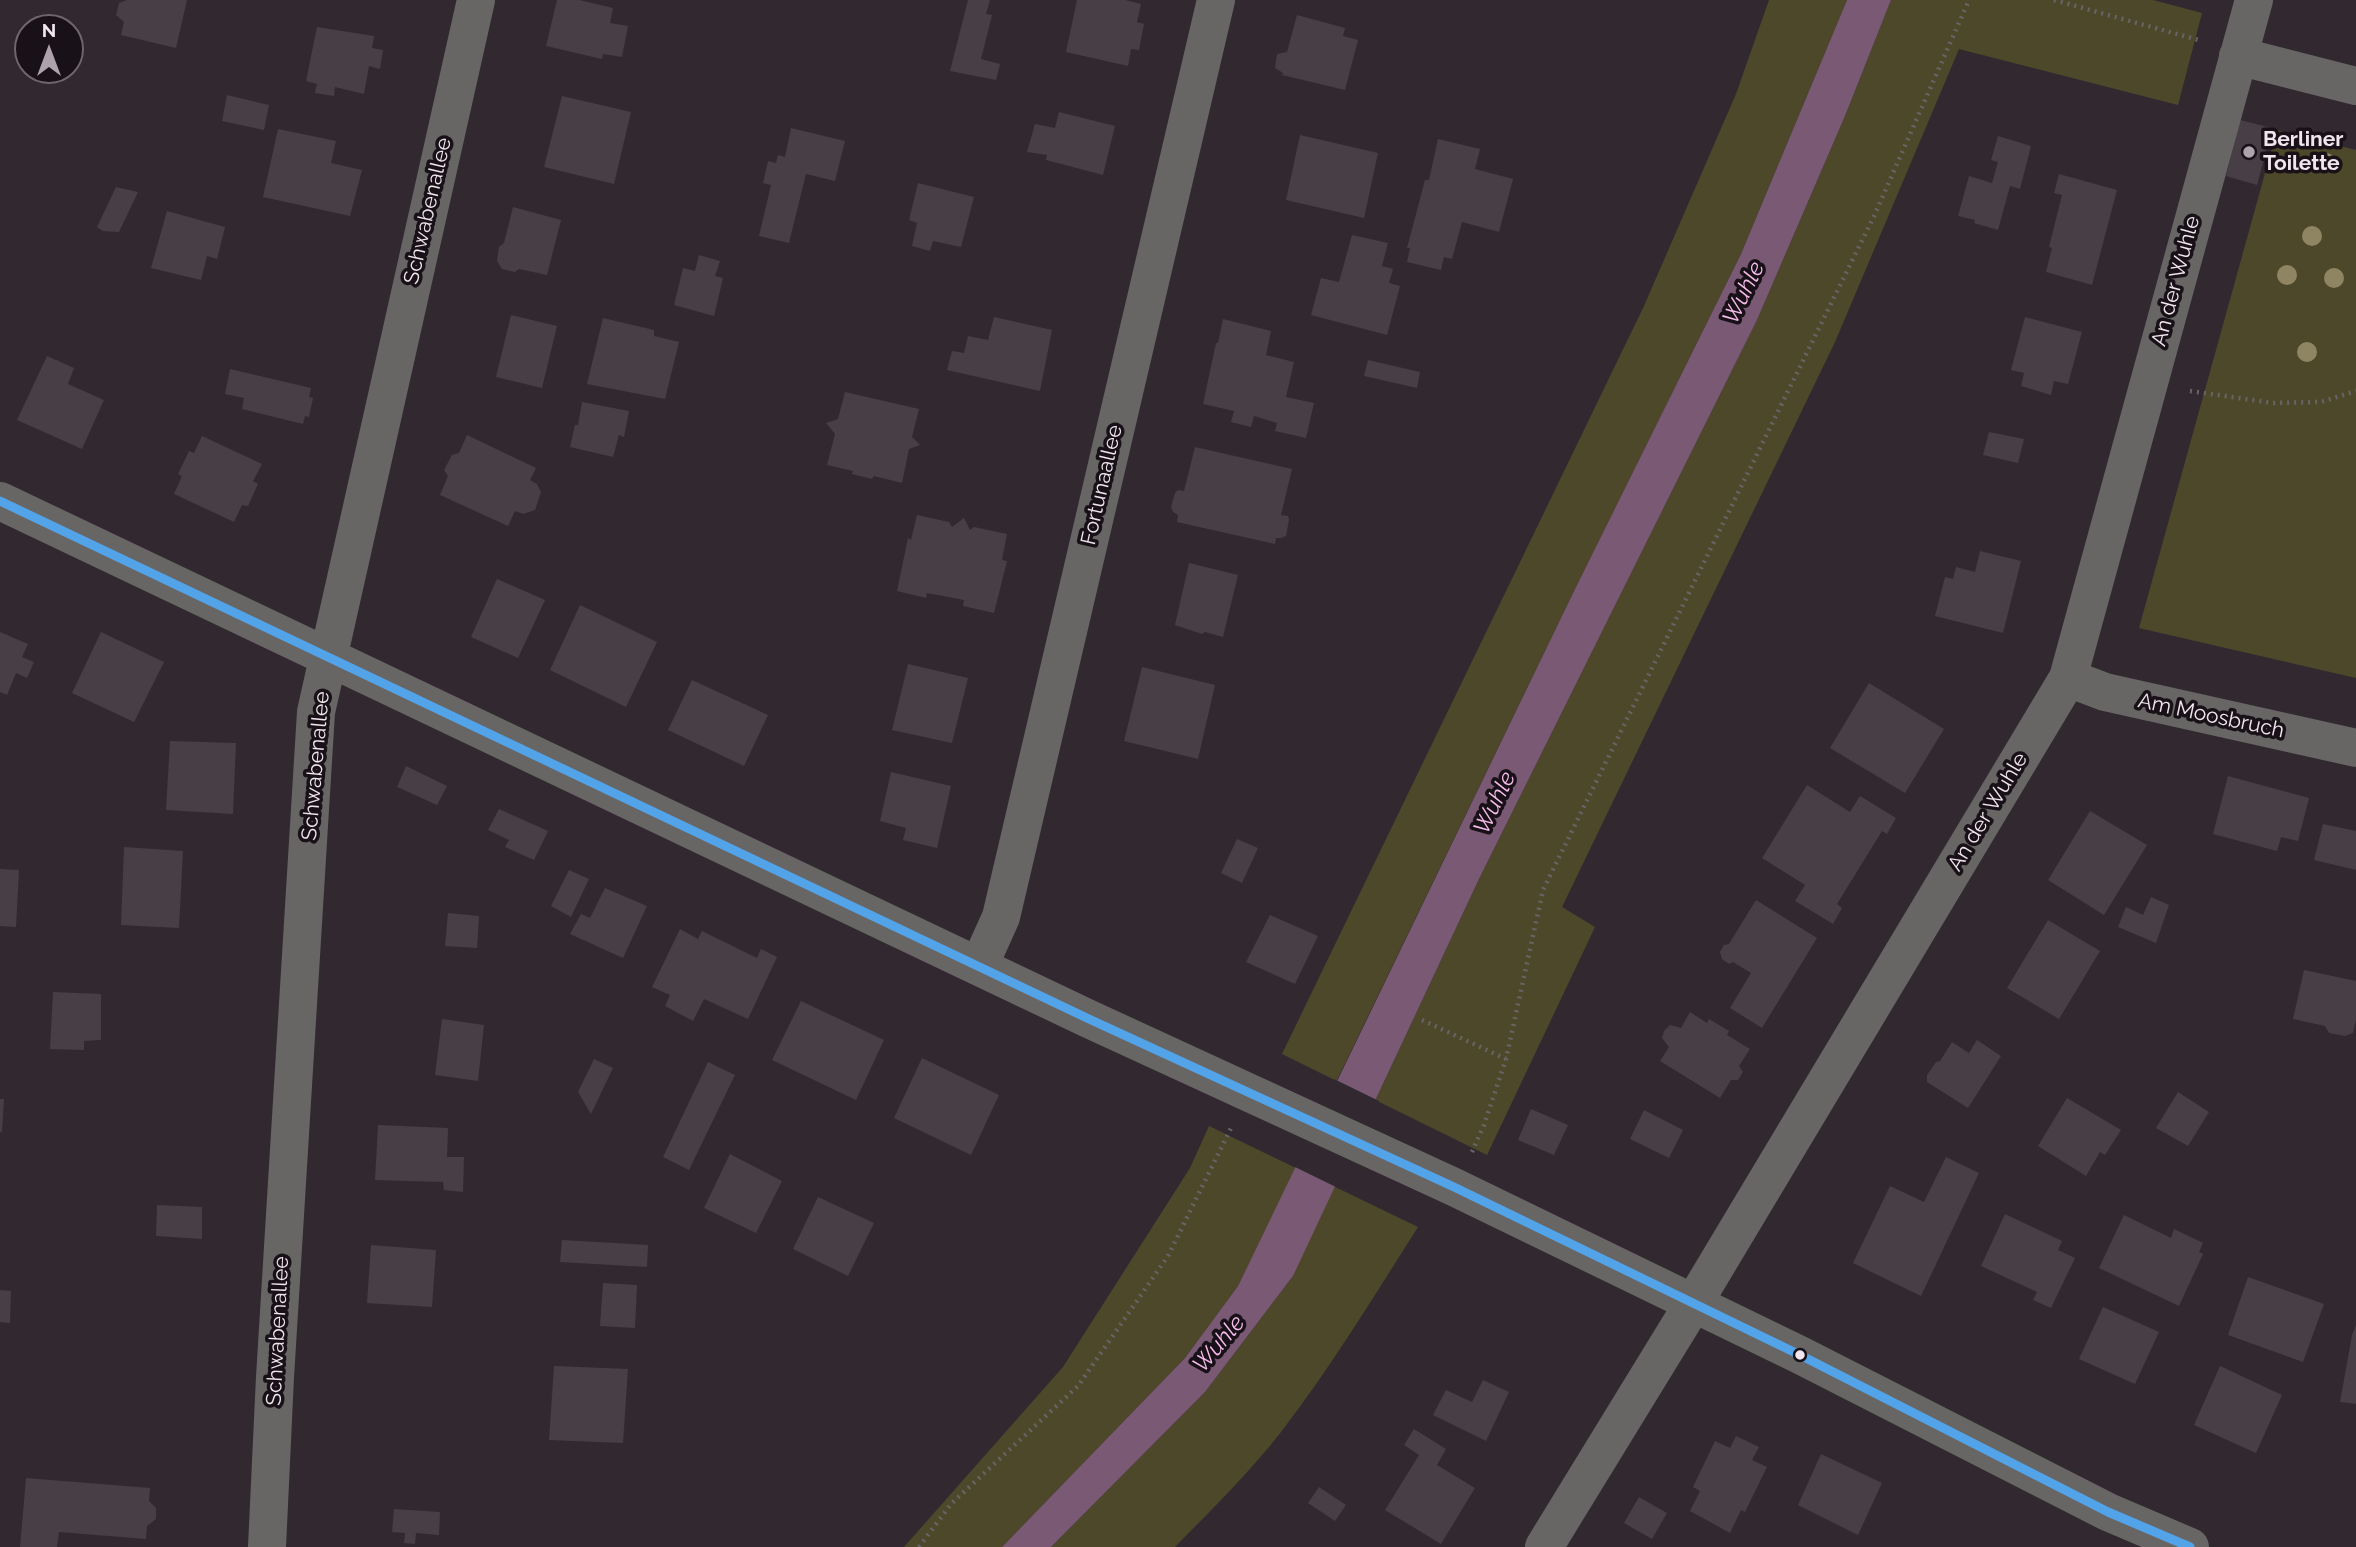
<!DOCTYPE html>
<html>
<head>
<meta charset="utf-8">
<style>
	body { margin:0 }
	#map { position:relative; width:2356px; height:1547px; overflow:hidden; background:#322930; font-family:Raleway,sans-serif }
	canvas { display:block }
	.north { position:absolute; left:14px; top:14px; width:70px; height:70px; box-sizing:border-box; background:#181117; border:2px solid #6f666d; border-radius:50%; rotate:0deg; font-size:19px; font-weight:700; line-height:28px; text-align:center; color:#f1e5ee }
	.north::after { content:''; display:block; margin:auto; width:24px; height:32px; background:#aea3ac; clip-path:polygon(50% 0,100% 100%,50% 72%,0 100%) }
</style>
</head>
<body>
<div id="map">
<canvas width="2356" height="1547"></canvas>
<div class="north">N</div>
</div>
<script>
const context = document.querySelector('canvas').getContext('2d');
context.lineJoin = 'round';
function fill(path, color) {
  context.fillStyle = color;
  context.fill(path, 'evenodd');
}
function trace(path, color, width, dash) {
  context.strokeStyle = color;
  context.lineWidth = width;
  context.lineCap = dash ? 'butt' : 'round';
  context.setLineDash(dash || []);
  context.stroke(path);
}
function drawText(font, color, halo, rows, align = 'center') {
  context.font = font + ' Raleway,sans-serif';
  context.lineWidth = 7;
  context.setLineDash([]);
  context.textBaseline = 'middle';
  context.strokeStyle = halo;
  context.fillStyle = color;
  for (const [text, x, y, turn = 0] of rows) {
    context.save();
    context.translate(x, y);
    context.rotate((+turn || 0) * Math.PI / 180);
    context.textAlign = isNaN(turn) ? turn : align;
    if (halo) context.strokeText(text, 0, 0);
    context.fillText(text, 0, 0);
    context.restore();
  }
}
fill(new Path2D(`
	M1769 0H1847L1741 254 1575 589 1337 1080 1376 1099 1479 879 1757 320 1845 116 1891 0H2153L2202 13 2178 105 1959 49 1835 342 1562 907 1595 927 1487 1155 1282 1054 1644 306 1736 94Z
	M2277 130 2356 150V678L2139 628Z
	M1209 1126 1418 1227C1374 1296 1331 1367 1281 1432 1249 1473 1211 1510 1175 1547H1051L1205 1392 1293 1276 1295 1169 1238 1286 1185 1358 1002 1547H904L1063 1367 1190 1168Z`), '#4e482b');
fill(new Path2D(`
	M1847 0H1891L1845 116 1757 320 1479 879 1293 1276 1205 1392 1051 1547H1002L1185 1358 1238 1286 1575 589 1741 254Z`), '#795973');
fill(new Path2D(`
	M1334 1079 1379 1101 1338 1188 1293 1166Z`), '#322930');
fill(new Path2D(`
	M127 0H187L176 48 121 35 124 22 116 15 119 3Z
	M557 0H579L613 8 610 23 628 26 622 57 603 54 602 59 546 46Z
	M968 0H990L986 14 992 15 981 59 1000 64 996 80 950 71Z
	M1077 0H1125L1141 4 1137 22 1144 24 1139 50 1131 49 1128 66 1066 52Z
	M1297 15 1345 28 1343 36 1358 40 1345 90 1282 75 1283 73 1275 68 1277 54 1287 52Z
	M317 27 374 36 372 48 383 50 380 69 369 66 364 94 335 87 334 96 315 93 317 84 306 81Z
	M227 95 269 105 264 130 222 121Z
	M562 96 631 112 614 184 544 167Z
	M1059 112 1115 126 1103 175 1046 160 1047 155 1027 152 1035 124 1055 128Z
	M2240 120 2272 128 2257 185 2226 176Z
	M791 128 845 141 835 181 806 174 789 243 759 236 771 185 763 183 768 161 776 163 778 155 785 157Z
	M278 129 336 141 331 163 362 170 350 216 263 197Z
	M1300 135 1378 153 1364 218 1286 200Z
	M1998 136 2031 146 2020 189 2010 186 1998 230 1974 223 1975 220 1958 216 1969 176 1992 183 1998 162 1991 160Z
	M1438 139 1480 149 1475 169 1513 179 1499 232 1462 222 1452 259 1444 257 1441 270 1407 262 1410 248H1407L1425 180H1429Z
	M2059 174 2117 190 2092 285 2046 272 2052 248 2049 247 2062 195 2054 193Z
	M918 183 974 197 961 247 933 241 930 251 912 246 917 223 909 220Z
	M116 187 138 192 119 232 103 231 97 227Z
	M513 207 561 220 547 275 519 269 515 272 502 269 497 261 499 247 504 243Z
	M167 211 225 227 217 259 207 256 201 280 151 268Z
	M1352 235 1388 243 1382 266 1393 269 1389 283 1400 286 1387 335 1311 315 1321 278 1339 282Z
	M699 255 720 261 715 276 723 278 714 316 674 305 683 268 695 271Z
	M511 315 557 326 542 388 496 377Z
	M994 317 1052 330 1040 391 947 370 952 351 964 353 968 336 988 340Z
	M2025 317 2082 332 2068 384 2054 381 2051 395 2021 386 2024 373 2011 370Z
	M603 318 654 330V336L679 342 665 399 587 384Z
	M1223 319 1271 331 1266 355 1294 362 1286 397 1314 403 1306 438 1275 431 1277 423 1254 416 1251 427 1231 422 1234 411 1203 404 1216 343H1218Z
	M47 356 74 368 68 384 104 400 82 449 17 420Z
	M1368 360 1420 372 1417 388 1364 376Z
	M230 369 311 388 309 397 313 398 309 417 305 416 303 424 242 409 244 398 225 394Z
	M845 392 919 409 912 437 920 445 909 449 902 483 874 476 872 479 852 474 853 471 827 465 835 434 826 423 838 419Z
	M582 402 629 411 624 437 619 435 613 457 570 447 575 425H578Z
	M1989 432 2024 439 2018 463 1983 455Z
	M467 435 536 468 530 480 537 484 541 492 535 510 523 514 515 511 508 526 440 495 448 476 444 470 452 455 459 453Z
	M202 436 262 464 253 481 258 484 248 506 242 505 234 522 174 494 182 476 178 474 189 451 194 453Z
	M1195 447 1292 469 1281 515 1288 516 1289 520 1286 536 1281 538H1276L1275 544 1177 522 1178 515 1173 512 1171 507 1175 493 1178 490 1184 491Z
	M917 515 949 522 952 527 964 518 970 530 974 527 1007 534 1002 560 1007 561 994 613 963 606 964 600 927 593 926 598 897 591 908 538 911 540Z
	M1980 551 2021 561 2003 633 1935 616 1945 577 1953 579 1956 567 1975 572Z
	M1189 563 1238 575 1223 637 1205 632 1202 634 1175 625Z
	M497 579 545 600 518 658 471 637Z
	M580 605 657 642 626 707 550 670Z
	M0 632 28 644 22 657 34 662 27 678 16 673 7 695 0 692Z
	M101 632 164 662 134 722 72 693Z
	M908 664 968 678 952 743 892 730Z
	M1142 667 1215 685 1198 759 1124 741Z
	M692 680 768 715 744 766 668 730Z
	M1869 683 1944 729 1905 793 1830 748Z
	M170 741 236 743 233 814 166 810Z
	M406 766 447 786 437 805 397 787Z
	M891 772 951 786 937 848 903 840 906 828 880 821Z
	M2228 776 2309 798 2298 841 2281 837 2277 851 2213 834Z
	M1807 785 1850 812 1860 796 1896 818 1887 834 1882 831 1837 904 1842 908 1833 924 1795 901 1805 885 1762 858Z
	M499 809 548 831 534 860 505 847 509 840 488 830Z
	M2090 811 2147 845 2104 915 2048 880Z
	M2323 824 2356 831V870L2314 860Z
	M1237 839 1258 848 1242 883 1221 873Z
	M124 847 183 851 179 928 121 925Z
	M0 869 19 870 16 927 0 926Z
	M569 870 589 879 571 917 551 906Z
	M605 888 647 906 623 958 570 934 581 914 590 918Z
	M2151 897 2169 905 2156 943 2118 927 2126 907 2143 915Z
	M1756 900 1817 938 1762 1028 1730 1008 1751 973 1733 962 1729 964 1722 959 1720 952 1724 945 1729 944Z
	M448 913 479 916 477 948 445 946Z
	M1270 915 1318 936 1295 984 1246 962Z
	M2048 920 2100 951 2059 1019 2007 988Z
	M680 929 698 939 702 931 757 958 761 949 777 957 748 1019 704 999 693 1021 665 1006 670 995 652 987Z
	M2304 970 2356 981V1020L2353 1033 2345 1036 2329 1033 2325 1026 2293 1019Z
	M53 992 101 994V1040L84 1041V1050L50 1049Z
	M801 1001 884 1040 856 1100 772 1060Z
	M1690 1012 1707 1023 1709 1019 1729 1031 1727 1035 1750 1049 1739 1066 1743 1072 1738 1080H1731L1720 1098 1660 1061 1669 1047 1662 1038 1664 1031 1670 1025 1681 1028Z
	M442 1019 484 1025 478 1081 435 1075Z
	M1977 1040 2001 1056 1968 1108 1927 1082V1075L1936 1062 1940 1061 1952 1042 1969 1053Z
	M922 1058 999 1095 971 1155 894 1118Z
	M594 1059 613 1068 591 1114 578 1092Z
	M708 1062 735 1075 689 1170 663 1157Z
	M2178 1092 2209 1112 2188 1146 2156 1128Z
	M2067 1098 2121 1130 2105 1155 2100 1152 2086 1176 2038 1146Z
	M0 1099H4L2 1132H0Z
	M1531 1109 1568 1125 1554 1155 1518 1140Z
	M1644 1110 1683 1130 1669 1158 1630 1139Z
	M378 1125 448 1128 447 1157H464L463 1192 444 1190 443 1182 375 1180Z
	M730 1154 782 1181 756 1233 704 1208Z
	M1946 1157 1979 1173 1921 1296 1853 1263 1890 1186 1924 1202Z
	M818 1197 874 1223 848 1276 793 1249Z
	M157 1205 202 1207V1239L156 1236Z
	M2005 1214 2062 1241 2058 1250 2075 1258 2051 1308 2033 1300 2037 1292 1981 1266Z
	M2124 1215 2171 1238 2174 1229 2203 1243 2199 1252 2203 1254 2179 1306 2099 1268Z
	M562 1240 648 1245 647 1267 560 1262Z
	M371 1245 436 1250 432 1307 367 1303Z
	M2248 1277 2324 1304 2303 1362 2228 1335Z
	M603 1283 637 1285 635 1328 600 1326Z
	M0 1290 11 1291 10 1323 0 1322Z
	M2103 1307 2159 1332 2135 1384 2079 1359Z
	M2356 1325V1404L2340 1402 2352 1335Z
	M554 1366 628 1369 623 1443 549 1440Z
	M2220 1366 2282 1395 2256 1453 2194 1425Z
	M1483 1380 1509 1392 1486 1441 1433 1415 1446 1390 1472 1402Z
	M1414 1429 1446 1449 1437 1465 1475 1488 1441 1544 1385 1510 1419 1455 1404 1445Z
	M1736 1436 1759 1447 1752 1460 1767 1467 1745 1512 1741 1510 1730 1533 1690 1511 1700 1491 1693 1487 1715 1441 1730 1448Z
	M1821 1454 1882 1483 1858 1535 1798 1505Z
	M26 1478 150 1488 149 1501 156 1508V1519L147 1526 146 1539 59 1532 57 1547H20Z
	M1319 1487 1346 1505 1335 1521 1308 1503Z
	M1639 1497 1667 1513 1652 1539 1624 1523Z
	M394 1509 440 1512 439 1535 416 1533 415 1544 404 1543 405 1533 392 1532Z`), '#483e46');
trace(new Path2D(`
	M2054 0 2202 41
	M2190 391 2273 403 2321 402 2356 391
	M1422 1020 1506 1059
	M1472 1152 1484 1125 1506 1059 1543 890 1875 214 1969 0
	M919 1547 951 1504 1078 1386 1168 1256 1231 1128`), '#686466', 4.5, [2, 5]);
trace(new Path2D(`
	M2238 56 2356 86
	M2068 678 2105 692 2356 748
	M979 966 1001 917 1216 0
	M267 1547 275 1377 316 712 476 0
	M1544 1547 1693 1304 2068 678 2254 0`), '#686665', 38);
trace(new Path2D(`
	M0 501 1089 1019 1454 1187 1800 1355 2108 1512 2190 1547`), '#686665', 38);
trace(new Path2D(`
	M0 501 1089 1019 1454 1187 1800 1355 2108 1512 2190 1547`), '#53a3e8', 9);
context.fillStyle = '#8f8562';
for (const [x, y] of [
	[2326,163],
	[2312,236],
	[2287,275],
	[2334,278],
	[2307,352]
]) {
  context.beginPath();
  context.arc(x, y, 10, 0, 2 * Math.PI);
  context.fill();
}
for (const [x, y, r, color] of [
	[2249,152,7,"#aea3ac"],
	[1800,1355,6,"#f1e5ee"]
]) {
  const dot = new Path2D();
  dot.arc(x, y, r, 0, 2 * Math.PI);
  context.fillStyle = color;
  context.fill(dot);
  trace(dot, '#181117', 2.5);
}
drawText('bold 21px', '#f1e5ee', '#181117', [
	["Berliner",2263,140],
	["Toilette",2263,164]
], 'left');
drawText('21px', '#f1e5ee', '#181117', [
	["Schwabenallee",428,211,-77],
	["An der Wuhle",2176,281,-75],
	["Fortunaallee",1102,485,-77],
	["Am Moosbruch",2211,716,12],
	["Schwabenallee",316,766,-85],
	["An der Wuhle",1988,812,-59],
	["Schwabenallee",278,1331,-87]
]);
drawText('italic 23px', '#f6bcec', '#181117', [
	["Wuhle",1744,293,-64],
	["Wuhle",1495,803,-64],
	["Wuhle",1219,1344,-50]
]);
</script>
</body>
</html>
